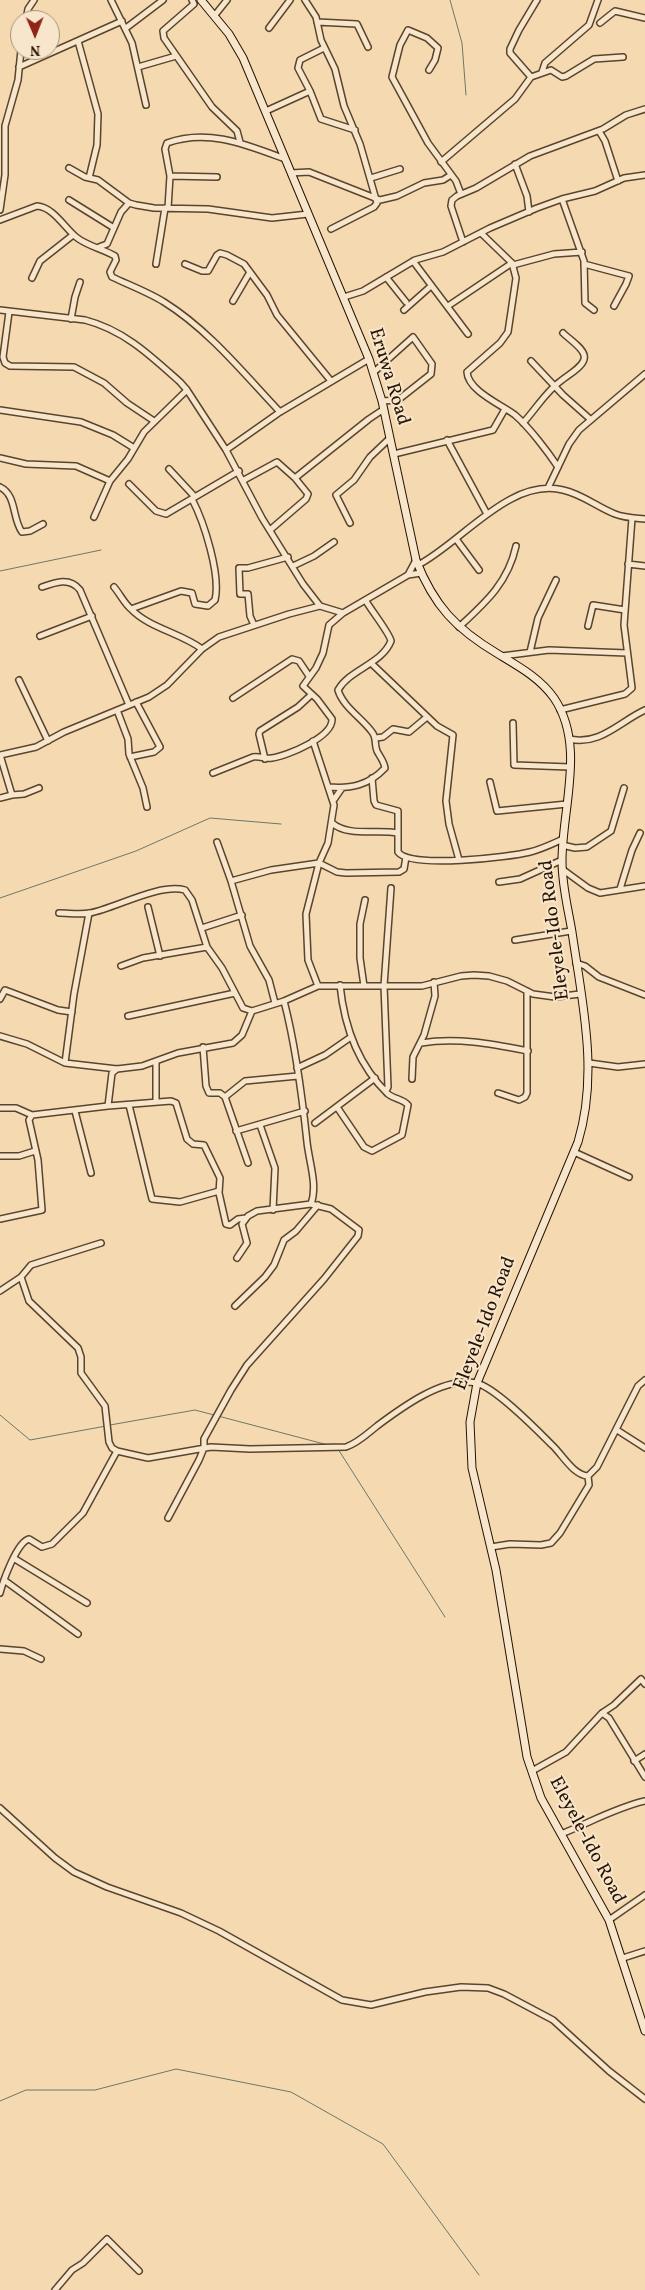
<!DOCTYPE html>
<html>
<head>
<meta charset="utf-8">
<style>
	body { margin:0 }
	#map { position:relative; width:645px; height:2290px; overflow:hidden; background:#f5d9b1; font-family:Vollkorn,serif }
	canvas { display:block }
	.north { position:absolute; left:10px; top:10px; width:50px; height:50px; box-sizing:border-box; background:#f8e6cc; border:1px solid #a4917a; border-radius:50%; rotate:179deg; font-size:14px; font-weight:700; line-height:20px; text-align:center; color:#251200 }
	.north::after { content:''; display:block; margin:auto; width:18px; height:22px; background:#8f2418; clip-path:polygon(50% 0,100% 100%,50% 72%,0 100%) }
</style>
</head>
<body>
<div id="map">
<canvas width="645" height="2290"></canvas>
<div class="north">N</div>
</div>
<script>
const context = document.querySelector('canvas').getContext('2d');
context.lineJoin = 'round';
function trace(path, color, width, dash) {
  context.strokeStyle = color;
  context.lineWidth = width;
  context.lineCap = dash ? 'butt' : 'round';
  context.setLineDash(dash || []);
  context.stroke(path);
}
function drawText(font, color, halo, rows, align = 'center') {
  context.font = font + ' Vollkorn,serif';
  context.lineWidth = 4;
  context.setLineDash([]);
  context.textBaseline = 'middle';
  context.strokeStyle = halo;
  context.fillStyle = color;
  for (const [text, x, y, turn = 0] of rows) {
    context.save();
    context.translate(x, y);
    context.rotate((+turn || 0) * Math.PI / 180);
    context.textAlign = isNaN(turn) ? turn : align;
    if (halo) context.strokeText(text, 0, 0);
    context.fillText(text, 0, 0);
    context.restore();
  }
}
trace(new Path2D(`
	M450 0 462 43 466 95
	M0 571 101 550
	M0 898 136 851 210 818 281 824
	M0 1415 30 1440 106 1426
	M218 1416 328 1445
	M110 1425 195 1410 214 1415
	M338 1449 445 1617
	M0 2101 26 2090H95L176 2069 291 2092 383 2144 479 2275`), '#6c7768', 1);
const street = new Path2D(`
	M111 0 132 43 146 105
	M192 0 194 4 163 31 164 38 212 107 237 131 240 142
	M305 0 316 17 321 40 335 69 344 106 360 144 377 203 374 207 331 229
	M215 15 227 0
	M26 20 28 9 34 0
	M317 22 357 24 368 47
	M600 23 615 11 645 18
	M126 28 163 0
	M269 28 290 0
	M78 41 98 114 97 145 89 178
	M324 48 300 60 298 68 310 91 321 119 355 130
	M19 67 122 21
	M138 67 176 56
	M429 70 435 60 438 48 427 38 408 30 400 45 392 77 428 143 456 181 461 194
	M542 72 545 63 589 25 598 0
	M531 77 510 53V49L519 30 537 0
	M266 111 310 91
	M599 131 605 141 618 181
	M441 162 515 99 531 77 551 70 562 77 566 76 594 59 623 57
	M515 164 527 196 529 212
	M69 168 85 177 98 180 129 203 136 205 154 208 208 209 272 218 308 214
	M291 173 309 172 380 200 397 196 424 183 443 180 451 175
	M170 176 217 177
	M371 178 400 169
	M562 199 584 261 585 303 594 310
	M69 200 114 228
	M168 208 170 176 165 149 167 143C208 128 247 145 285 159
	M0 210 5 175V126L18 80 21 50
	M0 220 37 206C53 207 64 227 76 237 87 246 103 249 115 256L116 260 110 272 112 277C129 285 148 292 164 302 209 330 244 374 280 412
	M481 233 512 263 516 278 508 332 500 343 467 372C468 391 502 405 515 415 529 427 548 452 558 467
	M463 242 451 206 452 200 457 196 476 188 530 156 603 129 626 115 645 109
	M99 247 107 244 121 212 129 203
	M413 261 468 334
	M156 264 165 208
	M185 264 202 271H208L217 255 220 253 227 255 244 264 267 295 277 315 331 381
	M584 264 629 276 626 284 614 306
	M513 265 554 254 582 252
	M386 277 406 302
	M32 278 40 261 73 235
	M344 297 363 291 415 260 443 252 490 228 537 208 562 199 595 191 624 178 645 175
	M233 301 250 272
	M448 306 512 263
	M0 310 85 320C124 330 151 356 180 382L187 390 226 450 262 518 303 584 320 606
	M404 310 431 286
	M9 312 3 357 5 363 10 366 74 367 104 383 127 403 154 421
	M71 319 75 297 80 282
	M531 361 563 395 590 419
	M374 372 413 337 432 364 431 374 398 400 382 401
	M0 410 81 422 113 435 134 448
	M523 423C536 409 546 391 562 380 568 375 587 365 584 355 582 347 569 339 563 333
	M447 440 487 514
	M226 450 280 412 369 359
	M394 454 493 430 505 409
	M0 458 26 464 76 466 110 481
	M169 469 195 497
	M295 478 369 419 384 409
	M244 480 277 462 295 478 308 494 306 499 270 530
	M129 484 156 511 166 514 239 471
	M0 487C17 495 12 519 22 532L30 531 43 524
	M548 488 569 444 579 430 645 374
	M94 517 110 481 128 459 144 432 187 390
	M350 523 336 495 354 480 370 457 390 438
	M456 539 479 570
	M628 564 645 566
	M418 565C461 543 510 477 563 490 582 494 597 507 615 514 625 518 635 518 645 519
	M293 566 314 556 334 542
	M408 575 416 560
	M42 587C56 582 70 577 80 590L129 705
	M114 587C120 594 124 603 131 609 149 628 181 633 202 649
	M131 609 181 591 192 593 195 604 208 606 215 600C221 575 204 522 192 499
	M254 625 250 616 248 594H240L239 568H248L288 557
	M588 626 593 605 625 610
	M459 627C485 603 508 583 516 546
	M40 636 92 616
	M530 652 538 618 556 580
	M502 656 549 650 627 653
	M371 663 437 726 453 735 446 801 449 824 459 860
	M19 680 48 741
	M233 698 292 659 299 661 309 676
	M117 710 128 739 129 754 143 788 147 807
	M560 710 625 694 632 688 624 625 632 518
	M513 723 514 765 570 767
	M376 738 383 737 393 729 409 732 427 717
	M569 739C600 746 619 722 645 710
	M313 741 334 805 328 843 319 863 306 914 308 960 318 986
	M0 755 36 747 64 732 149 697 167 685 202 649 219 637 289 614 320 606 343 613 408 575 421 573
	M0 755 12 795 24 794 39 788
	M130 757 154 752 160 747 136 702
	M265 759 259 734 260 731 298 707 311 695
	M213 773 253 757C260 756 265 759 272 758 287 756 333 737 332 719L317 699 303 686 316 668 323 653 329 625 343 613
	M372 778 374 801 376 805 398 811V852C410 869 510 857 530 852 542 849 552 844 563 839
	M490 782 497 811 567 804
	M329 787C351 789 369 785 385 768 384 761 380 757 377 751 374 744 377 738 372 732 362 718 343 707 338 690 350 669 382 664 391 641 390 634 371 610 366 601
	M0 798 12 795
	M333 801 342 788
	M332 823C348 837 377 829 398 833
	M217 842 231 881 250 946 269 980 275 1003
	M562 845 575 848 587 847 611 831 624 788
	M562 869 588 888 600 893 645 886
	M231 881 271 870 319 863 337 872 346 873 399 872 404 869 406 857
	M499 882 520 879 562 860
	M620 889 632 850 640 833
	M148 907 160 956
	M59 913C69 913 80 915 90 913 116 908 159 883 185 890L192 900 207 947 222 968 243 1008 252 1011
	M202 928 242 915
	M515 940 571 931
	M576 963 585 966 599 977 645 995
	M121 966 143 958 207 947
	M364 986 360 958V924L365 900
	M0 999 5 990 58 1010 72 1012
	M284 1001C296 1047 302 1095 307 1142 309 1162 318 1185 311 1204
	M128 1016 235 993
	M0 1036 27 1044 65 1063 117 1069 142 1066 178 1053 233 1043 242 1035 252 1011 284 1001 318 986H422L461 976 474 975 489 976 507 981 533 994 555 997 580 994
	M421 1043C457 1037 492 1044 528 1051
	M203 1047 206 1086 209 1093H220L225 1097 248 1163
	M156 1062V1102
	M65 1063 74 994 89 913
	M589 1063 618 1067 645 1064
	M297 1068 325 1055 351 1037
	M412 1079 413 1057 424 1035 435 996 434 982
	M386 1091 388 1087 384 986 391 888
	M498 1093 519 1100 525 1097 527 1093V991
	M225 1097 245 1081 298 1076
	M129 1105 152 1199 180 1202 219 1191
	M108 1106 171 1101 176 1103 187 1139 193 1144 204 1145 220 1178 219 1193 226 1224 230 1225 238 1219 246 1218
	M337 1107 364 1147 372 1151 402 1135 408 1105C403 1099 394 1099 388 1094 358 1065 344 1025 340 985
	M0 1108H16L32 1115 108 1106 112 1073 117 1069
	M75 1111 91 1173
	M315 1123 375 1078
	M260 1125 275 1168 273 1210
	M236 1131 305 1111
	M574 1152 629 1177
	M0 1156H19L35 1151
	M0 1219 42 1210 38 1160 29 1120 32 1115
	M21 1277 29 1301 78 1348 81 1357V1373L105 1406 109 1442 112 1448 117 1451 148 1458 211 1447 250 1449 346 1447C358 1443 367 1434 377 1426 401 1408 444 1376 476 1383 495 1387 536 1429 552 1445 562 1454 573 1475 588 1476
	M0 1291 21 1277 31 1265 101 1243
	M235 1306 265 1277 274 1265 284 1240 296 1231 318 1205
	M617 1430 645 1448
	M588 1476 597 1467 638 1386 645 1380
	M168 1518 199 1460 204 1448V1439L231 1390 247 1365 324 1279 358 1236 359 1230 331 1209 311 1204 257 1211 248 1216 242 1224 247 1243 237 1258
	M491 1547 510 1544 541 1545 551 1543 560 1533 589 1485 588 1476
	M15 1559 87 1603
	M4 1580 78 1634
	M0 1593C3 1581 17 1542 29 1539L42 1547 52 1544 83 1513 117 1451
	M0 1649 24 1651 41 1659
	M602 1713 614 1705 641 1679 645 1684
	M634 1761 645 1754
	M532 1771 566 1752 602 1713 609 1718 645 1777
	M0 1808 55 1858 74 1872 107 1887 181 1913 219 1931 342 2000 371 2005 425 1992 461 1987 488 1988 504 1994 553 2020 609 2071 645 2099
	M561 1834C589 1823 615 1808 645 1801
	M609 1920 645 1895
	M623 1958 645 1951
	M55 2290 72 2270 83 2263 107 2239 139 2271`);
const secondary = new Path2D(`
	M201 0 229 34 243 58 369 359 382 401 416 560C434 606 456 629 498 654 518 666 540 678 554 698 586 745 562 808 562 861 562 886 568 908 572 932 582 1001 599 1073 578 1142L477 1383 470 1422 472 1468 496 1570 527 1757 541 1798 609 1920 645 2031`);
trace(street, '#59442c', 8);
trace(secondary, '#251200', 9);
trace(street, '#f8e6cc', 5);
trace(secondary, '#f8e6cc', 7);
drawText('19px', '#251200', '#f8e6cc', [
	["Eruwa Road",388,377,73],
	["Eleyele-Ido Road",556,930,-97],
	["Eleyele-Ido Road",486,1324,-69],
	["Eleyele-Ido Road",586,1841,62]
]);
</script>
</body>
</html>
